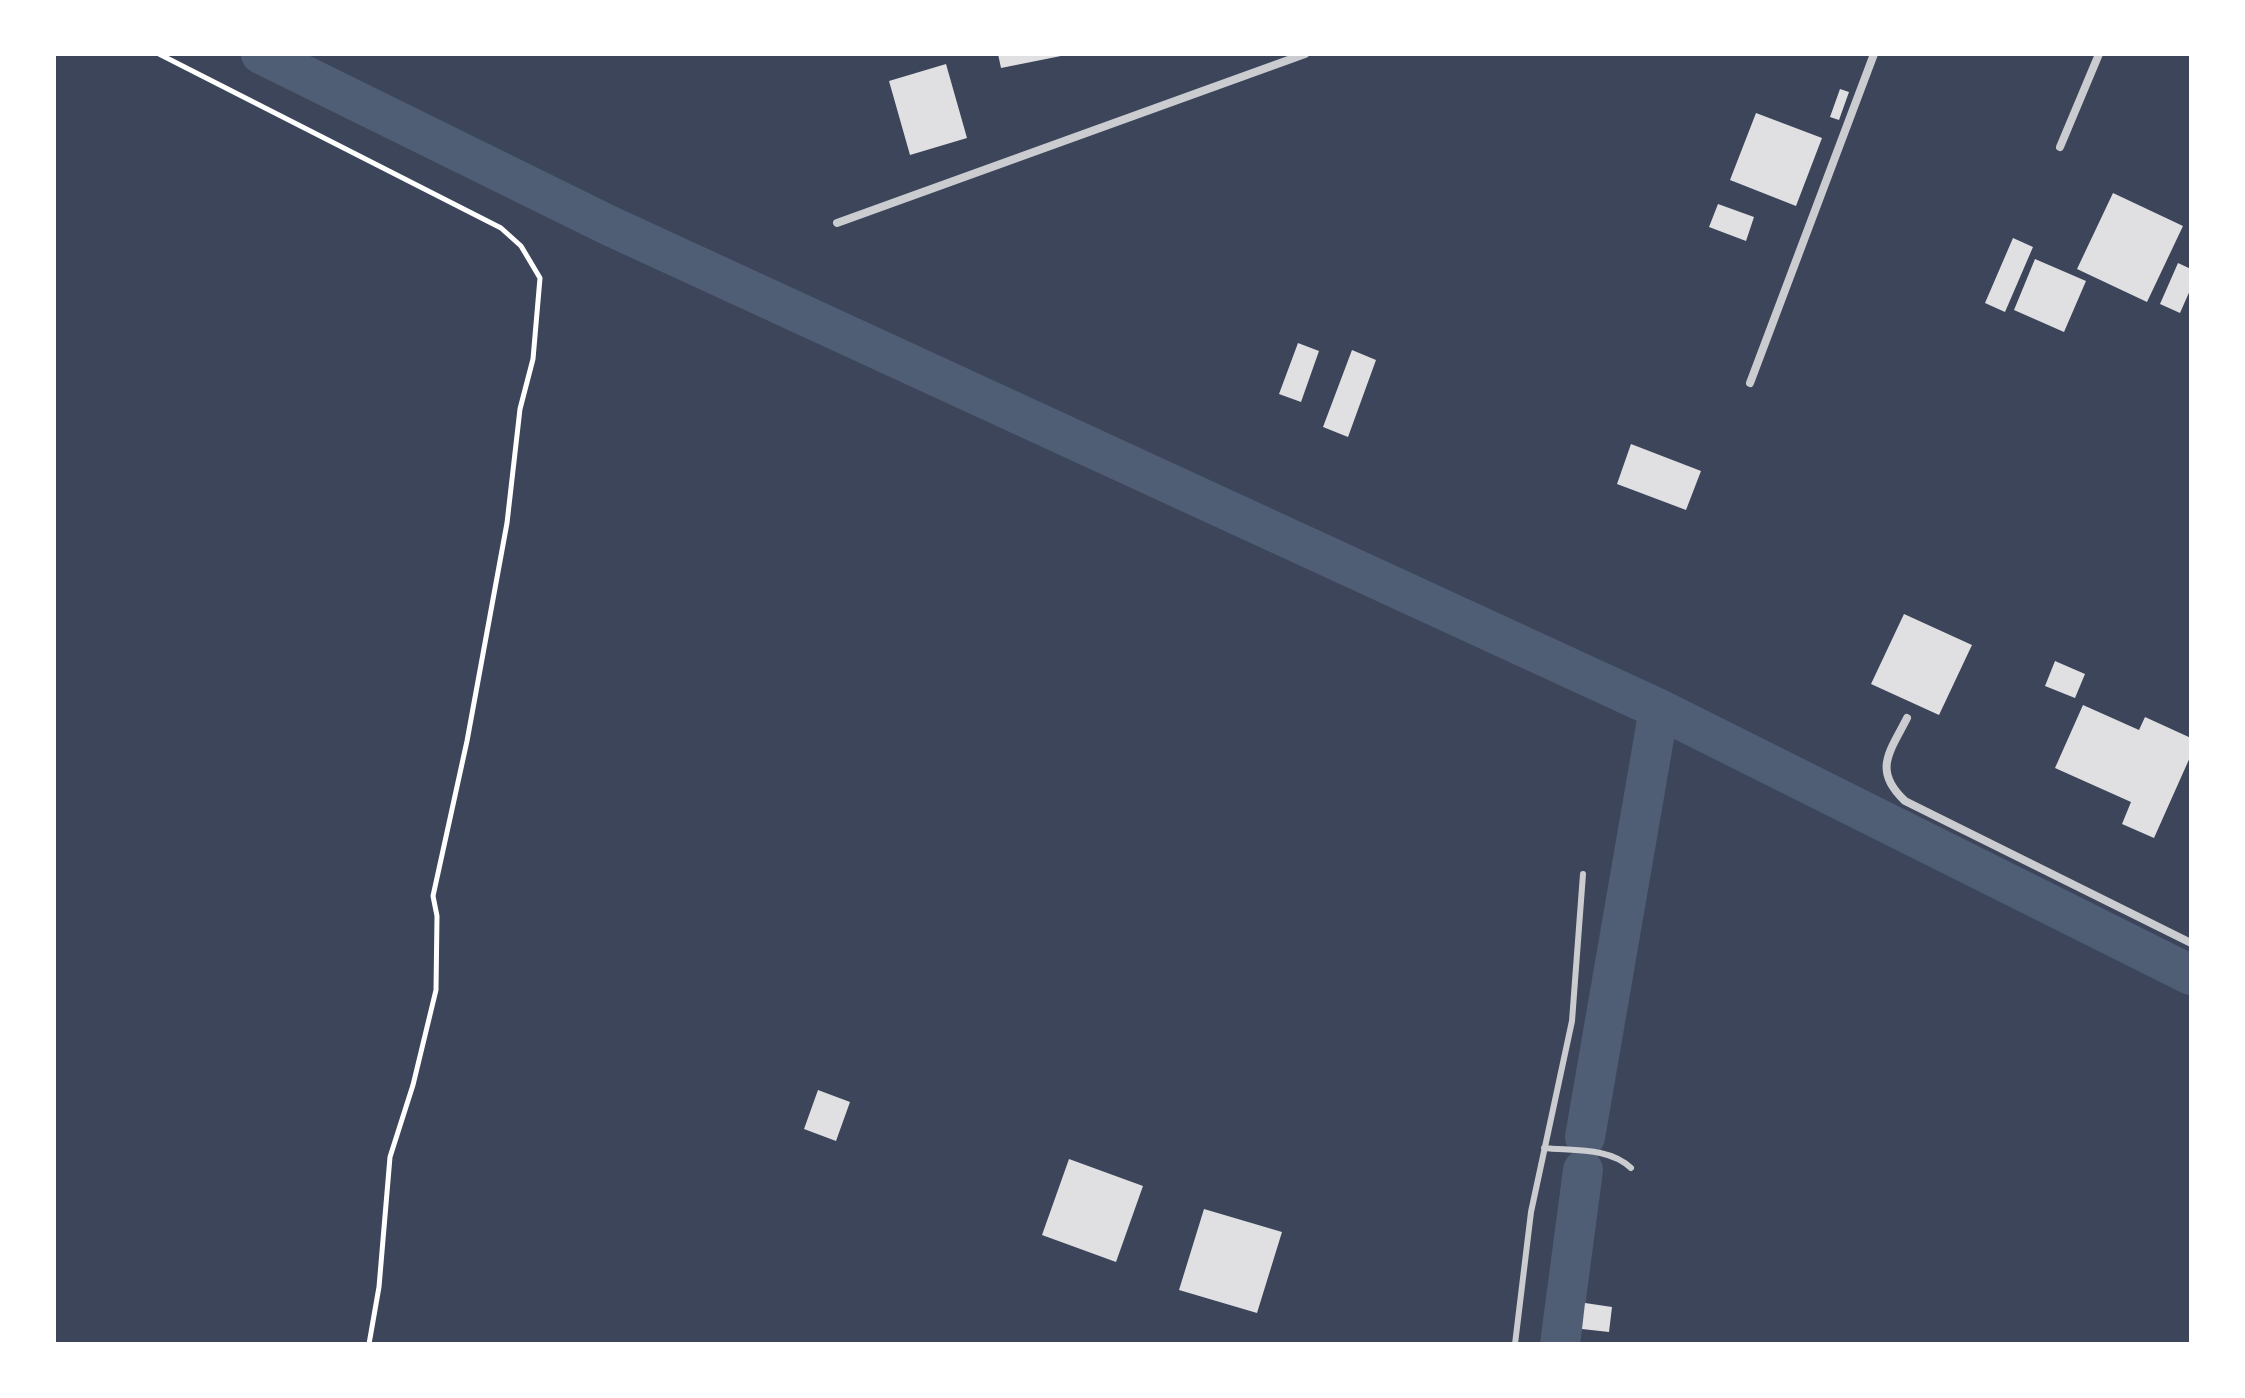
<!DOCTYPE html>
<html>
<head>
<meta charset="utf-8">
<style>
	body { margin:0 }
	#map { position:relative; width:2245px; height:1398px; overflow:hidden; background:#2d3142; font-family:Arial,sans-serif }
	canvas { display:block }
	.frame { position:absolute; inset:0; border:56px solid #fff; pointer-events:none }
</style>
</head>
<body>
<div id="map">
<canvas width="2245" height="1398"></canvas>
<div class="frame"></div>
</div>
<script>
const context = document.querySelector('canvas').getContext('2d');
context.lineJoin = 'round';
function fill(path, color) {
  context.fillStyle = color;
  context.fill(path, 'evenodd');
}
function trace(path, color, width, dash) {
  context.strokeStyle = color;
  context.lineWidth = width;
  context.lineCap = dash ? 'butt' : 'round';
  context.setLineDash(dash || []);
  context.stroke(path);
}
fill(new Path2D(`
	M54 54H2191V1344H54Z`), '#3c4559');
trace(new Path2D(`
	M261 54 608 225 1659 709 2191 975
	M1585 1137 1659 709
	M1560 1344 1583 1170`), '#4f5d75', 40);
fill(new Path2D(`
	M998 54H1066V55L1001 68Z
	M946 64 967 138 910 155 889 81Z
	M1840 89 1849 92 1839 120 1830 117Z
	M1756 113 1822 138 1796 206 1730 180Z
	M2113 193 2183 226 2147 302 2077 269Z
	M1718 204 1754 217 1746 241 1709 227Z
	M2013 238 2033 247 2005 312 1985 303Z
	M2035 259 2086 281 2064 332 2014 310Z
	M2178 263 2191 269V288L2180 313 2160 304Z
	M1298 343 1319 351 1301 402 1279 394Z
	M1352 350 1376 360 1348 437 1323 427Z
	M1631 444 1701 471 1686 510 1617 484Z
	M1904 614 1972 645 1939 715 1871 684Z
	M2055 661 2085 674 2075 698 2045 686Z
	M2083 705 2139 730 2145 717 2191 738V755L2154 838 2122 824 2131 802 2055 768Z
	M818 1090 850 1102 836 1141 804 1129Z
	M1069 1159 1143 1186 1116 1262 1042 1235Z
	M1204 1209 1282 1232 1257 1313 1179 1290Z
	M1585 1303 1612 1307 1609 1332 1582 1329Z`), '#e0e0e3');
trace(new Path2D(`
	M159 54 501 228 521 246 540 278 533 359 520 409 507 523 467 741 433 896 437 916 436 990 413 1085 390 1157 379 1287 369 1344`), '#fff', 5);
trace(new Path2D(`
	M1544 1148C1573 1151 1609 1147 1631 1168
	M1515 1344 1531 1212 1572 1021 1583 874`), '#caccd0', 6);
trace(new Path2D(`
	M2060 147 2099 54
	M837 223 1305 54
	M1750 383 1874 54
	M1907 718C1890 752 1872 770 1905 801L2191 943`), '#caccd0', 8);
</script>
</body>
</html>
